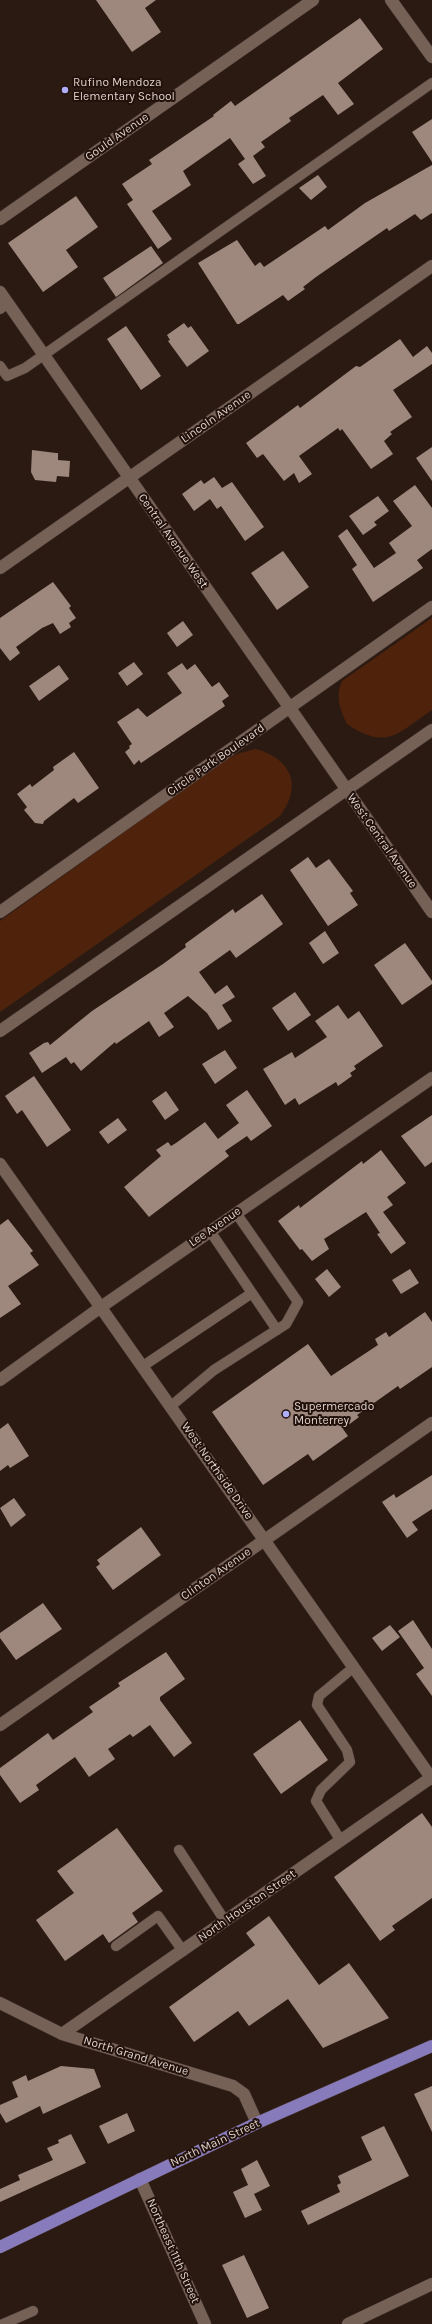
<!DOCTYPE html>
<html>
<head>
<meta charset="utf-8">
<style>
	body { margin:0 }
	canvas { display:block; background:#2b1a12 }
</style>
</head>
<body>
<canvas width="432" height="2324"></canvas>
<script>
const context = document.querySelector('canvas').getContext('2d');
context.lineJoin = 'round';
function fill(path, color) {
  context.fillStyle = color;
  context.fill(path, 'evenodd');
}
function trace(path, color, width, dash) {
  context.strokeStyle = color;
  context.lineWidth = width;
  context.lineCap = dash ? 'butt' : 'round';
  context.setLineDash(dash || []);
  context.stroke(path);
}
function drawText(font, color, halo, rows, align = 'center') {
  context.font = font + ' Karla,sans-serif';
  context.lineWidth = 4;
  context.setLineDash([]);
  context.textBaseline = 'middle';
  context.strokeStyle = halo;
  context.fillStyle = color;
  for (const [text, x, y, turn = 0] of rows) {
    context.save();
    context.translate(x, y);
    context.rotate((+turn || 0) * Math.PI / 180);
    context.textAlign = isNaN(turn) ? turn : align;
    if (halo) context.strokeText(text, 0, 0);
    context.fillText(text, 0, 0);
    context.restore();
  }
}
fill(new Path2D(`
	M432 618V710C398 733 387 751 347 724 340 710 335 696 342 681Z
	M256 749C291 759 303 785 280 816L0 1012V921L226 759 240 753Z`), '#4f220b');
fill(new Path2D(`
	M96 0H156L145 8 161 32 132 52Z
	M360 18 383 49 338 83 354 104 338 115 323 95 289 118 291 121 261 142 265 147 253 156 266 176 253 184 238 164 245 159 230 138 183 171 191 185 152 211 172 239 158 249 127 204 133 200 122 184 152 164 149 160 214 116 213 115 231 101 235 106Z
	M432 119V162L412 132Z
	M432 165V213L421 220 415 214 389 231 387 228 316 277 303 287 305 289 288 301 283 295 239 324H237L198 263 237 240 255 266 260 262 264 267 325 226 328 230 365 203Z
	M318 175 327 187 311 200 299 188Z
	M76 196 98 227 66 250 78 267 43 292 8 243Z
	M151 246 163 263 116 297 103 278Z
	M184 323 188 328 191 326 209 351 187 367 168 341 170 340 167 335Z
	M126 326 161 376 141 390 107 339Z
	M400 339 413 357 427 346 432 353V364L393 390 412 417 390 432 392 434 384 441 393 454 371 469 342 429 340 431 338 428 299 456 312 474 299 483 294 473 284 481 263 454 257 458 246 443 298 405 300 408 356 366 360 367Z
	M432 447V481L416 458Z
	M32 450 56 453H58V460L70 461 69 477 57 476 56 482 35 480 31 472Z
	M214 477 222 488 232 482 264 527 245 541 221 506 217 509 210 499 194 511 182 494 201 480 204 484Z
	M415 485 432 508V549L417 560 423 568 373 602 352 569 357 565 338 536 347 529 374 568 396 553 389 543 412 526 393 501Z
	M378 496 389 511 374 522 377 525 363 535 349 516Z
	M283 551 309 587 277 610 251 573Z
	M53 582 71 606 69 608 76 618 69 623 71 627 60 634 53 623 42 628 16 647 20 653 10 661 0 648V618Z
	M183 621 193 635 177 647 167 633Z
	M134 662 143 674 127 686 118 673Z
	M182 663 187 670 195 664 212 687 219 682 229 696 222 701 225 706 141 763 139 760 134 765 125 752 130 748 129 746 132 744 117 722 138 708 147 717 182 693 167 673Z
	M59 665 69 679 39 701 29 686Z
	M74 752 99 788 78 803 74 798 44 821 43 824 35 823 24 810 27 807 17 794 30 784 32 787 54 770 53 767Z
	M308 857 316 868 329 859 353 891 350 893 358 905 328 926 290 870Z
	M262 894 283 924 236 958 230 950 199 972 215 994 227 985 235 997 222 1005 232 1021 218 1030 207 1013 188 996 164 1013 174 1027 159 1037 149 1021 116 1044 115 1042 81 1071 74 1062 71 1064 66 1057 42 1073 29 1053 44 1043 48 1042 50 1045 92 1011 163 964 186 947 185 944 233 909 235 913Z
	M325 931 339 953 323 964 309 943Z
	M405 943 432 981V984L402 1005 374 965Z
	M295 992 311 1015 288 1031 272 1008Z
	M338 1005 348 1019 359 1011 383 1046 354 1066 356 1069 350 1073 352 1076 338 1086 336 1082 299 1105 295 1098 285 1105 263 1069 292 1052 295 1058 327 1037 315 1021Z
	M225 1050 237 1068 215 1084 202 1064Z
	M34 1076 71 1130 47 1147 22 1110 17 1114 5 1096Z
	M247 1090 272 1126 251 1141 247 1136 225 1151 229 1156 149 1217 124 1187 161 1156 156 1150 168 1142 171 1146 176 1143 205 1122 218 1139 239 1123 226 1105Z
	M166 1091 179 1110 165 1120 152 1101Z
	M432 1115V1162L425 1167 401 1136Z
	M118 1118 127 1130 108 1144 99 1132Z
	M381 1150 406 1183 387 1197 393 1205 383 1212 406 1243 391 1254 377 1234 380 1233 366 1212 324 1239 329 1249 312 1261 302 1249 300 1250 278 1221 299 1205 300 1208 362 1161 363 1164Z
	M8 1219 33 1251 30 1253 39 1265 8 1286 21 1304 0 1318V1225Z
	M327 1269 341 1287 329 1297 315 1279Z
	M410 1269 419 1283 401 1294 392 1280Z
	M425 1312 432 1322V1367L400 1389 398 1386 357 1415 359 1417 343 1429 348 1436 313 1461 308 1454 263 1485 212 1412 308 1344 331 1376 378 1345 375 1339 386 1332 389 1337Z
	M8 1423 29 1456 10 1468 8 1465 0 1471V1429Z
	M432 1475V1509L412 1522 418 1530 407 1538 382 1502 394 1494 396 1498Z
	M14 1498 26 1515 11 1527 0 1508Z
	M141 1527 161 1555 113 1590 96 1567 100 1564 97 1560Z
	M43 1603 62 1629 16 1660 0 1638V1633Z
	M413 1620 432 1649V1696L416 1674 424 1668 398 1631Z
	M390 1625 400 1637 382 1651 372 1638Z
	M166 1652 185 1679 160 1697V1700L192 1743 174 1757 150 1725 133 1737 130 1734 108 1749 115 1759 89 1777 75 1757 36 1785 39 1790 20 1803 0 1775V1768L48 1733 53 1740 93 1712 89 1707 120 1686 118 1683Z
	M300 1720 328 1760 281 1794 253 1754Z
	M422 1813 432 1827V1898L392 1926 395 1930 380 1941 334 1877Z
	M117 1828 163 1891 132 1913 138 1922 109 1943 103 1934 65 1961 36 1920 74 1893 57 1871Z
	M269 1916 319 1985 349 1963 389 2018 323 2048 288 1999 249 2026 238 2011 194 2042 169 2007 255 1945 246 1933Z
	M61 2066 94 2069 101 2087 43 2114 40 2106 6 2123 0 2113V2105L18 2097 12 2082 26 2075 28 2081Z
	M432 2086V2132L414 2094Z
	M127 2113 135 2131 108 2144 99 2126Z
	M384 2126 409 2176 308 2225 301 2211 340 2192 337 2185 341 2183 338 2176 372 2160 361 2137Z
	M71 2134 86 2163 0 2202V2189L20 2180 18 2175 53 2160 47 2148 59 2143 58 2140Z
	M257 2160 270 2186 254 2194 262 2210 245 2218 233 2192 248 2185 241 2169Z
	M244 2255 269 2308 247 2318 222 2265Z`), '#9e887e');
const lane = new Path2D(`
	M0 309 8 303
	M0 366 7 376 25 368 432 83
	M210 1231 277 1330
	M143 1366 252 1293
	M171 1406 214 1370 286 1324 298 1302 236 1213
	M341 1841 316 1801 321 1790 350 1762 347 1750 317 1705 319 1696 354 1667
	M179 1850 225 1921
	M116 1946 158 1916 183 1951
	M3 2324 33 2311`);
const street = new Path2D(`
	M391 0 432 57
	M0 219 313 0
	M0 568 432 266
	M0 912 432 607
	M0 1031 432 730
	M0 1380 101 1307 432 1078
	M0 1725 432 1423
	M0 2003 62 2034 233 2086 244 2094 257 2123
	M62 2034 432 1777
	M140 2179 205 2324
	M348 2324 432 2284`);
const secondary = new Path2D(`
	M0 292 432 912
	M0 1164 432 1779`);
const primary = new Path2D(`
	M0 2247 257 2123 432 2046`);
trace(lane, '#443632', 11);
trace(street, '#443632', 13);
trace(secondary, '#443632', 13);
trace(primary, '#443632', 13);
trace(lane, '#766157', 10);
trace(street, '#766157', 12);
trace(secondary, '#766157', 12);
trace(primary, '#887bbb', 12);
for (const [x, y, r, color] of [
	[65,90,4,"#afaefa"],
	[286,1414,4,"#afaefa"]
]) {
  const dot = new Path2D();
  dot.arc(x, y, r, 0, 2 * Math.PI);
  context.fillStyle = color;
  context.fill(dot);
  trace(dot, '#21110a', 1.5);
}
drawText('12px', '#ded1cc', '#21110a', [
	["Rufino Mendoza",73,83],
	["Elementary School",73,97],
	["Supermercado",294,1407],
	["Monterrey",294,1421]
], 'left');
drawText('12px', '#ded1cc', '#21110a', [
	["Gould Avenue",117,137,-35],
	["Lincoln Avenue",216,417,-35],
	["Central Avenue West",173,541,55],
	["Circle Park Boulevard",216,760,-35],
	["West Central Avenue",382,841,55],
	["Lee Avenue",215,1227,-35],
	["West Northside Drive",217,1471,55],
	["Clinton Avenue",216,1574,-35],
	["North Houston Street",247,1906,-35],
	["North Grand Avenue",136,2056,17],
	["North Main Street",215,2143,-25],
	["Northeast 11th Street",173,2251,66]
]);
</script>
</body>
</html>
